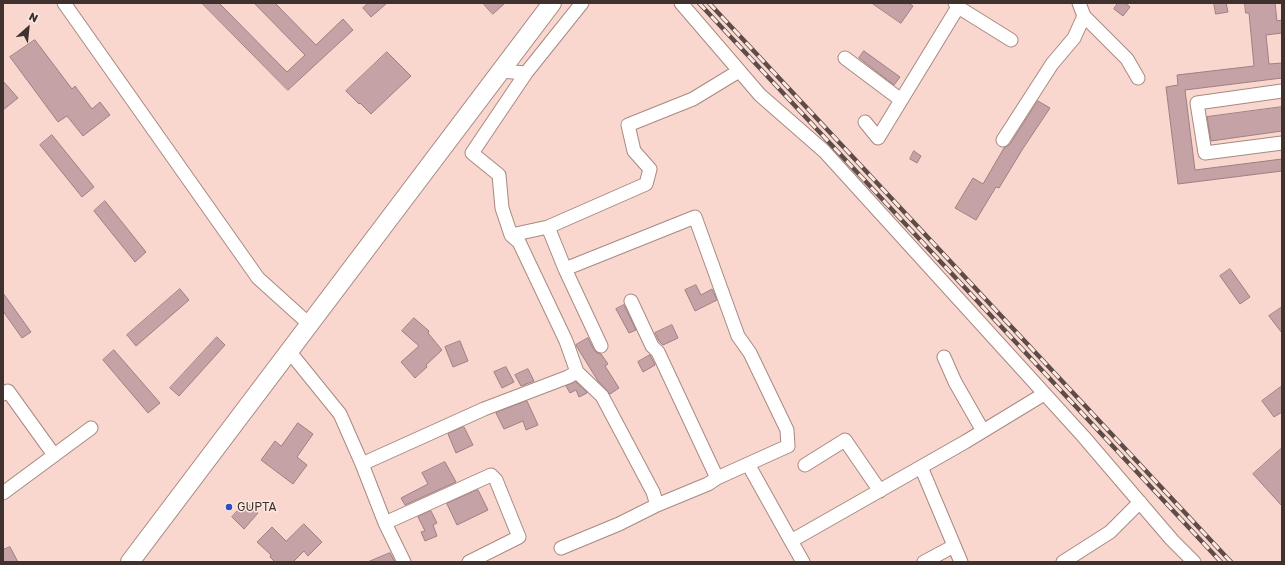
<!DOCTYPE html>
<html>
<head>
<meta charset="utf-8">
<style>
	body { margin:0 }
	#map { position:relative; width:1285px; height:565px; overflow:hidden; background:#fad7ce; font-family:"Golos Text",sans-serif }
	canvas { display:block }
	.frame { position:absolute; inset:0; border:4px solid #3f322e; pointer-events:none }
	.north { position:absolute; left:8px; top:8px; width:40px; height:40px; -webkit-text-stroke:3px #fde8e2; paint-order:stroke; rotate:27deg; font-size:11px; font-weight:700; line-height:16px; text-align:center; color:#3f322e }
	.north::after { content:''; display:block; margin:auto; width:14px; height:18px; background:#3f322e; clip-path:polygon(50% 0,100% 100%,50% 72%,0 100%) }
</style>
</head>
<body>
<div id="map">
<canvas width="1285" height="565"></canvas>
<div class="frame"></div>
<div class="north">N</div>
</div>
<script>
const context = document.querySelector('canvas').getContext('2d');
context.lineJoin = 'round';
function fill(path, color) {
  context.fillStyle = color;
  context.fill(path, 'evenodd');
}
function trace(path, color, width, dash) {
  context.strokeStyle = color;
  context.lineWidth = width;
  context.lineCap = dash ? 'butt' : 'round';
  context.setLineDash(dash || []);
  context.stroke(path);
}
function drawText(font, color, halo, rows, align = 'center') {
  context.font = font + ' "Golos Text",sans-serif';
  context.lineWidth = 3;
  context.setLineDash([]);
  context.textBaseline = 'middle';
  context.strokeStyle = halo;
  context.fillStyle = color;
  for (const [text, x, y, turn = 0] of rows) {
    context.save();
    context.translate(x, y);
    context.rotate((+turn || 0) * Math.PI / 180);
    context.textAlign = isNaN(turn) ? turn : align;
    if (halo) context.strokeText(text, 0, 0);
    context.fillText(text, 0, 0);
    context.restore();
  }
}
const building = new Path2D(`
	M202 3H219L287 72 305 55 254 3H275L316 45 343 19 353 30 288 90Z
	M369 3H387L371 17 363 8Z
	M483 3H505L493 14Z
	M872 3H908L913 6 901 23Z
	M1118 3H1125L1130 7 1123 16 1114 9Z
	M1214 3H1226L1228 12 1216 14Z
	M1245 3H1275L1277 21 1282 20V33L1266 35 1269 64 1282 63V78L1185 90 1195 170 1282 159V171L1178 184 1166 87 1178 85 1177 75 1254 66 1249 13H1246Z
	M35 40 72 89 75 86 92 109 100 102 110 115 83 136 67 116 58 122 10 57Z
	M864 51 900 77 894 85 859 58Z
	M387 52 411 76 371 114 360 103 359 104 346 91Z
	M3 81 18 98 3 110Z
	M1038 101 1050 108 1022 150 999 188 996 187 976 220 955 208 973 178 983 184 1004 148 1010 144Z
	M1282 107V131L1211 141 1207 117Z
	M52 135 94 187 82 197 40 145Z
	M914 151 921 156 917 163 910 159Z
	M105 201 146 252 135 262 94 211Z
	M1230 269 1250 297 1240 304 1220 276Z
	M696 285 701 295 712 289 717 300 695 311 685 290Z
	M180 289 189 300 136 346 127 335Z
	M3 293 31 332 22 338 3 311Z
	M624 305 636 330 629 333 616 309Z
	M1282 307V333L1269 316Z
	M414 318 429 331 428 333 442 350 426 365 427 367 415 378 401 362 419 346 402 331Z
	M672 325 678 338 663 345 659 341 655 333Z
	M217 337 225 345 179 396 170 388Z
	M588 338 594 350 597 353 601 354 608 364 605 366 619 388 610 394 598 381 577 347 576 345Z
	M460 341 468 361 453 367 445 347Z
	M114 350 160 403 148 413 103 360Z
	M650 355 655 365 643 372 638 362Z
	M506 367 514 382 502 388 494 372Z
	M528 369 534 381 521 386 515 375Z
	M576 382 587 392V393L579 397 576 390 570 393 566 386Z
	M1282 386V412L1274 417 1262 401Z
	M527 401 538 425 526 430 523 421 504 429 496 413Z
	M298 423 313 434 297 457 307 465 293 484 261 460 275 441 281 446Z
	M464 427 473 445 456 453 448 434Z
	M1282 448V506L1253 474Z
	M445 462 456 482 405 505 401 498 428 484 422 473Z
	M478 490 488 510 457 525 447 504Z
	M246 502 258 513 244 529 232 517Z
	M431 511 437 523 433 525 437 536 425 541 421 532 425 531 418 517Z
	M304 524 322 542 308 556 304 551 293 562H275L270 557 271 555 257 542 272 527 286 541Z
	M10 547 18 562H3V550Z
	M390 553 395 562H368Z`);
fill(building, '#c4a2a6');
trace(building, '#9f7f83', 1);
const minor = new Path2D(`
	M64 3 258 278 309 324
	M681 3 760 95 824 151 1083 436 1172 540 1194 562
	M1079 3 1084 16 1127 59 1138 78
	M958 7 1011 40
	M845 58 901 100
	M500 71 526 73 582 3
	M1282 91 1197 103 1205 153 1282 143
	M865 122 878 138 958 7 955 3
	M1003 140 1052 64 1074 38 1084 16
	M548 227 565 269 601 346
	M511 235 502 208 499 175 472 153 526 73
	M631 301 652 346 658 352 717 478
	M289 351 340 414 362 464 385 523 404 562
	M944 357 955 382 983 431
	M3 394 8 391 54 455
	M362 464 484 409 568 377 577 372
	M748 464 791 541 965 442 1044 394
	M805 465 845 440 880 491
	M921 467 961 562
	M3 493 91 428
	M657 505 653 492 602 396 577 372 566 341 519 242 511 235 548 227 646 184 650 169 634 151 628 125 693 99 739 71
	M385 523 491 475 496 480 519 537 469 562
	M791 541 803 562
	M561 548 619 524 657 505 708 484 717 478 788 446 787 430 750 353 738 336 695 217 565 269
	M924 562 954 546
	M1063 562 1110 532 1140 502`);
const secondary = new Path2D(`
	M130 562 552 3`);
trace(minor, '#a88980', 15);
trace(secondary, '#a88980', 20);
trace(minor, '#fff', 13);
trace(secondary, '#fff', 18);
const rail = new Path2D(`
	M699 3 1221 562
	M709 3 1231 562`);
trace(rail, '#5d4c48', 4.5);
trace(rail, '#fde8e2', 3, [9]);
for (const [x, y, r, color] of [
	[229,507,4,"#2c4ebe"]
]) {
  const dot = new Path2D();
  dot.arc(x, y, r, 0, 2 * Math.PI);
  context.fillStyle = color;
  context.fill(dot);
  trace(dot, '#fde8e2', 1.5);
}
drawText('12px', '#3f322e', '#fde8e2', [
	["GUPTA",237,507]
], 'left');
</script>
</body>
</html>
